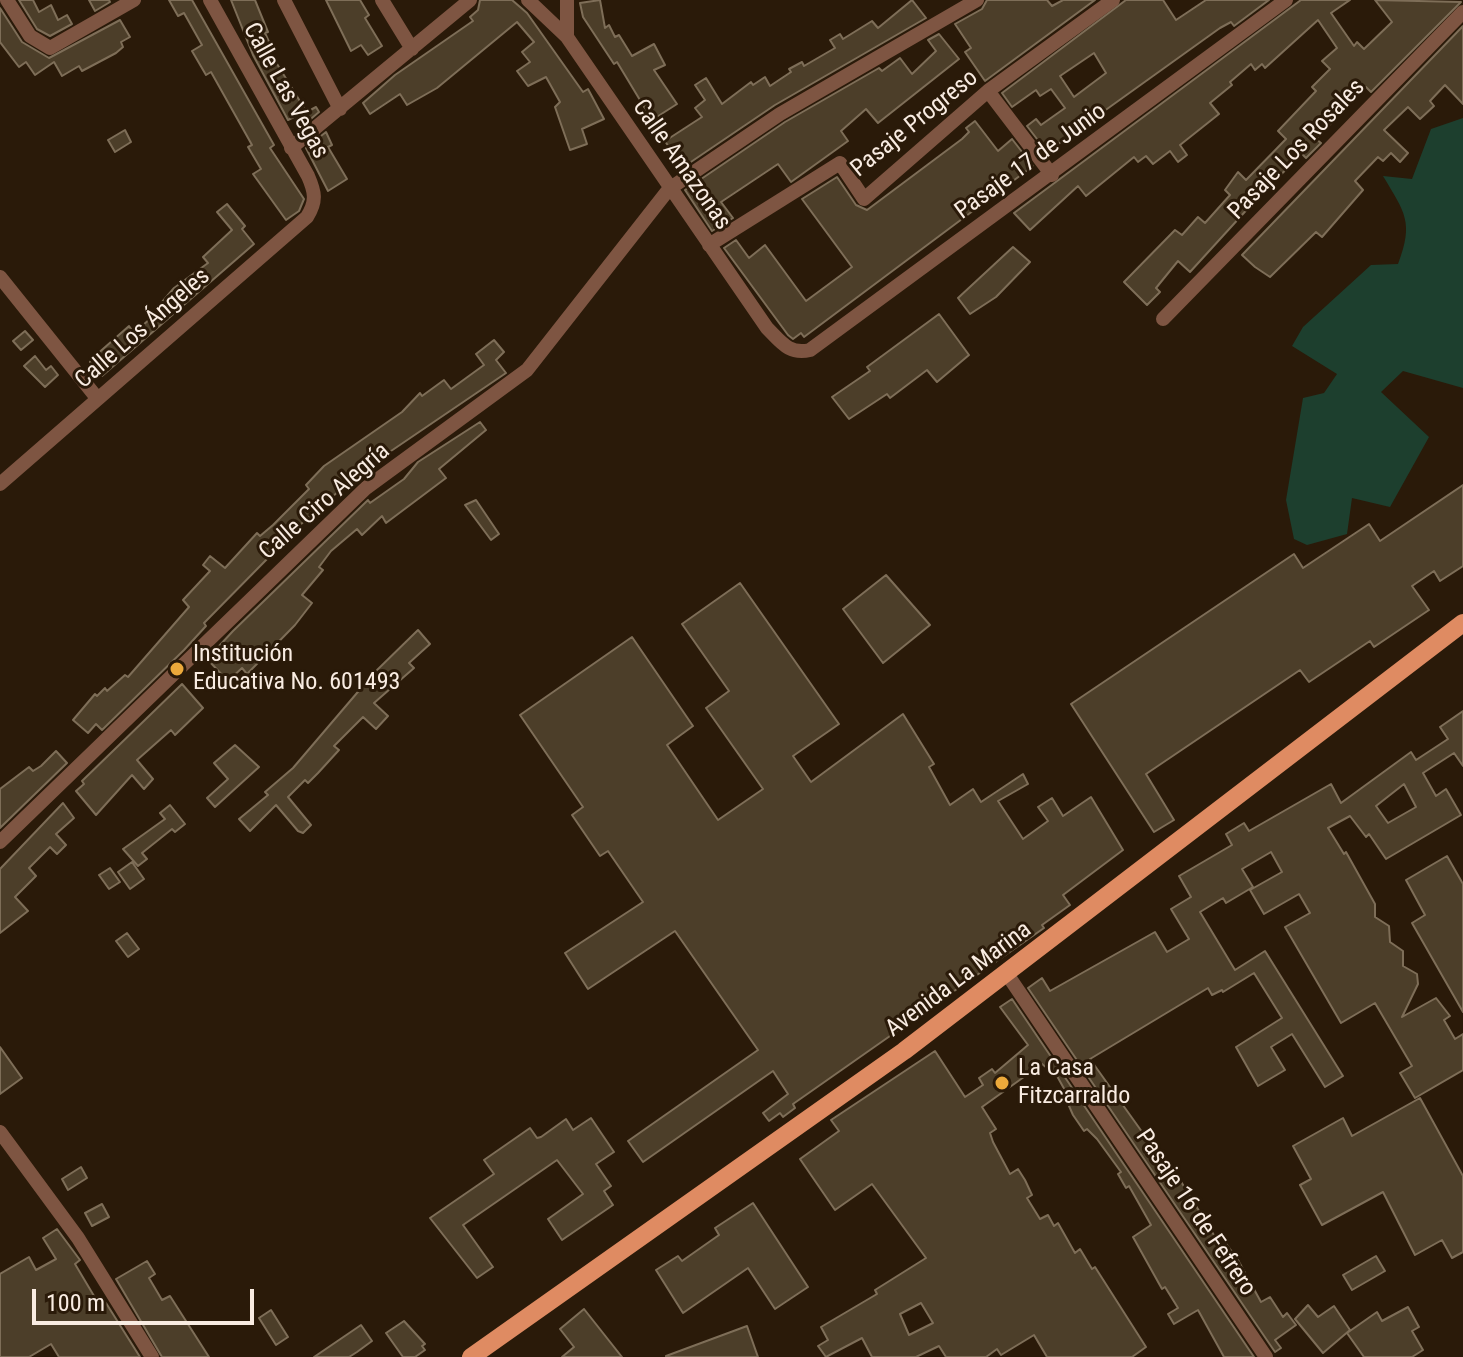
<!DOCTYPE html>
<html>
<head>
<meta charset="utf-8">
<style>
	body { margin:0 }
	#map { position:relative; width:1463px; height:1357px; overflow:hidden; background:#2a1a09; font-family:"Roboto Condensed",sans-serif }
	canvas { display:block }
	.scale { position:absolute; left:32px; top:1289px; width:222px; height:36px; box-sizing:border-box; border:4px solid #f9ece2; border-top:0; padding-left:10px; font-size:24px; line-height:28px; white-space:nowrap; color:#f9ece2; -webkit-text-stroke:6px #2a1a09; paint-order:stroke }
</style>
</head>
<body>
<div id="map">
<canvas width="1463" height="1357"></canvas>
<div class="scale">100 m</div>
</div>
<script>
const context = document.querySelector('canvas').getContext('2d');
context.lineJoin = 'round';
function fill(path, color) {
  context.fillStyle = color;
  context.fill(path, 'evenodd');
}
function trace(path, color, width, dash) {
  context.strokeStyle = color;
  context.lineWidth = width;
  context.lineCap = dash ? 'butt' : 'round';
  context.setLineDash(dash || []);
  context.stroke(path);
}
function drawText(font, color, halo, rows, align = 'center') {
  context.font = font + ' "Roboto Condensed",sans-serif';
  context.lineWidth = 6;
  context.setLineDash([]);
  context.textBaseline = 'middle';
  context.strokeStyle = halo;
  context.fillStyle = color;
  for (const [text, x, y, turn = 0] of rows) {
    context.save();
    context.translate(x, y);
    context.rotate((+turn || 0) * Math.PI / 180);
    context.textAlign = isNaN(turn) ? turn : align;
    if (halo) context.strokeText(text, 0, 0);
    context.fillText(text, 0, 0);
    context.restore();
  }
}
fill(new Path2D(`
	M1463 118V388L1403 371 1381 392 1429 437 1390 507 1352 498 1347 534 1307 545 1294 539 1286 500 1303 398 1324 393 1337 374 1292 346 1303 327 1371 265 1398 264C1414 222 1405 213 1383 176L1412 179 1431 129Z`), '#1d3f2e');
const building = new Path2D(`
	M19 0H33L39 12 51 5 58 20 67 15 72 24 50 36 37 29Z
	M89 0H109L110 2 95 11Z
	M169 0H192L274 145 270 148 304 199 299 211 286 220 253 174 261 169 248 147 252 145 211 72 206 75 192 51 202 45 184 13 178 16Z
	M231 0H255L268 32 265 33 270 44 266 46 306 111 288 120 253 55Z
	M326 0H360L369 15 365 18 382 46 368 55 361 45 351 51Z
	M480 0H512L527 13 583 92 588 89 604 119 582 129 587 144 570 150 555 107 560 102 546 77 528 86 517 71 530 62 522 52 534 42 517 22 437 88 407 105 400 94 370 114 363 103 395 75 473 21 470 17 478 10Z
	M600 0 605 28 609 25 615 37 619 35 632 56 654 44 665 65 654 70 677 104 652 120 617 62 614 64 583 17 580 3Z
	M912 0 926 18 775 105 682 168 665 141 702 117 695 108 705 100 695 85 706 78 722 104 751 82 753 85 765 77 770 86 791 72 789 69 802 62 804 66 835 48 830 40 840 34 843 39 872 21 878 28Z
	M987 0H1047L1052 6 1063 0H1095L985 81 965 52 971 48 955 24 982 9Z
	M1126 0H1163L1176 20 1206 0H1269L1234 26 1231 22 1220 28 1047 152 1027 126 1036 119 1041 125 1065 108 1051 89 1040 96 1036 90 1012 107 1002 93ZM1094 53 1106 73 1074 97 1060 76Z
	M1301 0H1350L1331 13 1354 46 1357 42 1364 49 1392 22 1375 0 1461 2 1371 92 1366 87 1316 139 1321 143 1306 158 1302 154 1262 193 1190 272 1178 261 1156 288 1160 292 1147 305 1124 282 1175 230 1182 235 1198 217 1205 223 1230 195 1225 190 1238 172 1246 180 1286 139 1278 131 1316 91 1312 87 1330 69 1322 61 1337 48 1318 20 1265 68 1262 64 1255 70 1251 64 1230 82 1232 85 1210 103 1219 114 1180 145 1187 155 1178 162 1170 151 1153 164 1146 156 1138 162 1134 157 1086 196 1078 186 1030 230 1014 213Z
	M0 8 22 42 49 58 120 20 130 37 121 42 123 47 116 53 82 71 79 66 62 76 54 62 35 75 26 62 19 67 0 42Z
	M1463 26V104L1445 85 1430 101 1434 106 1420 119 1408 107 1384 130 1408 153 1400 162 1391 153 1383 161 1378 157 1355 181 1363 190 1322 237 1316 232 1270 277 1255 267 1242 255Z
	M939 34 959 59 878 123 866 109 841 131 848 141 791 182 778 164 721 202 733 218 712 231 685 190 785 122 879 68 882 71 900 58 912 74 936 51 928 40Z
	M316 107 319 112 306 123 301 115Z
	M975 121 998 151 1012 139 1033 166 804 337 801 333 793 339 788 335 724 248 736 240 749 258 765 245 806 301 852 267 802 199 837 177 856 205 867 210 962 139 969 132 966 128Z
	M125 130 131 142 115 152 108 140Z
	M326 132 332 145 328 147 347 179 328 191 306 148Z
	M227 204 245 226 242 229 254 244 102 376 90 362 95 356 129 326 134 333 159 311 157 308 174 288 208 263 203 257 232 230 217 212Z
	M1013 247 1030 262 996 297 970 314 958 298Z
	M939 314 969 355 937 382 927 370 890 398 887 394 849 419 832 397 870 371 867 367Z
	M25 331 33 340 21 350 13 341Z
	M494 340 504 352 496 360 506 373 363 470 269 552 271 555 204 623 206 626 184 650 102 730 96 724 88 733 73 720 95 694 97 696 105 688 107 691 125 675 128 677 189 607 183 600 210 571 203 565 210 556 225 568 257 533 260 536 273 525 309 489 306 485 324 466 402 412 420 393 422 396 444 380 451 389 484 365 476 354Z
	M35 356 46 370 51 366 58 375 45 387 24 366Z
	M480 422 486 430 439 469 446 478 386 523 382 516 362 535 357 529 331 551 319 567 323 570 302 595 312 603 295 625 247 674 242 668 228 681 207 659 233 631 368 500 370 503 404 479 418 462Z
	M1463 485V566L1440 581 1434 571 1412 586 1429 610 1374 647 1370 641 1309 682 1300 670 1146 774 1174 820 1154 832 1071 704 1294 554 1303 568 1369 524 1380 541Z
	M476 500 499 534 491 540 465 505Z
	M886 575 930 625 883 663 843 609Z
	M740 583 839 724 793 756 811 782 903 714 934 764 929 767 950 805 973 789 981 802 1023 774 1028 784 998 801 1023 839 1048 821 1038 807 1052 798 1063 816 1091 797 1123 850 1063 895 1070 905 1042 925 1044 928 793 1104 795 1108 783 1117 780 1113 769 1121 763 1113 788 1094 773 1071 643 1162 628 1141 758 1050 675 931 588 989 565 953 643 902 608 851 600 856 572 815 583 807 520 715 632 637 693 726 667 745 718 820 763 789 706 708 729 691 682 624Z
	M418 630 430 644 409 663 414 668 374 703 388 716 376 729 363 717 334 746 339 750 318 773 308 783 305 780 288 797 311 825 303 833 298 831 276 805 250 831 239 819 268 795 265 792 293 768 374 673Z
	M182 684 203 708 175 735 171 730 137 760 153 779 144 789 132 775 96 815 76 791 84 784 82 781Z
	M1463 711V766L1454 753 1423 773 1436 796 1446 789 1461 815 1386 859 1369 834 1366 837 1350 816 1328 828 1344 854 1346 852 1375 904V917L1389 926 1390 942 1403 951V966L1417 974 1418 984 1402 1017 1436 998 1450 1016 1444 1020 1455 1039 1463 1034V1070L1415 1098 1400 1073 1412 1066 1375 1003 1341 1023 1285 927 1310 913 1299 894 1264 914 1250 890 1282 872 1271 852 1242 869 1253 887 1226 903 1223 898 1200 912 1235 970 1265 951 1343 1076 1325 1087 1292 1034 1271 1047 1285 1070 1258 1086 1236 1047 1282 1018 1254 973 1223 992 1222 990 1212 995 1208 988 1090 1059 1150 1143 1145 1147 1159 1166 1165 1162 1180 1180 1217 1240 1222 1238 1238 1260 1261 1302 1270 1297 1283 1317 1287 1313 1296 1325 1275 1340 1281 1348 1275 1352 1028 988 1042 978 1050 991 1155 932 1167 952 1189 939 1171 909 1191 897 1179 876 1232 845 1226 834 1244 823 1249 831 1331 784 1341 803 1411 752 1416 760 1448 739 1440 727ZM1404 784 1416 807 1388 823 1376 806Z
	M235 745 259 767 215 807 207 798 228 779 214 763Z
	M56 751 67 763 0 828V789L29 767 33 771 41 766Z
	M63 803 74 818 56 834 66 845 57 854 50 847 29 868 36 876 15 897 28 911 0 933V869Z
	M170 805 185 824 175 832 172 829 142 853 147 859 138 866 123 849 165 819 160 813Z
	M1447 856 1463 884V1012L1412 923 1425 915 1406 880Z
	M132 862 144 879 130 889 118 872Z
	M110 868 120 882 109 889 99 875Z
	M127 933 139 949 128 957 116 941Z
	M1012 999 1254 1357H1224L1198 1310 1174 1324 1168 1314 1178 1308 1165 1287 1162 1289 1133 1237 1151 1225 1129 1186 1126 1188 1118 1174 1121 1172 1097 1139 1087 1129 1084 1131 1073 1115 1069 1106 1072 1103 1057 1076 1042 1064 982 1107 996 1129 990 1133 993 1142 1010 1174 1018 1169 1025 1180 1032 1195 1027 1198 1040 1219 1048 1215 1054 1226 1058 1223 1075 1253 1080 1249 1092 1269 1095 1267 1146 1347 1132 1357H1047L1034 1335 1001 1355 997 1349 986 1357H946L939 1346 916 1357H872L862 1338 826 1357 818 1346 828 1340 821 1327 877 1294 875 1290 926 1258 872 1184 835 1210 800 1159 839 1131 831 1120 935 1051 965 1097 983 1085 979 1078 992 1069 995 1073 1028 1045 1000 1007ZM921 1303 933 1323 909 1335 900 1314Z
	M0 1047 22 1078 0 1094Z
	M1420 1098 1463 1176V1252L1452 1258 1442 1240 1415 1255 1383 1192 1322 1225 1300 1185 1311 1179 1293 1146 1343 1118 1352 1136Z
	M591 1118 614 1152 596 1164 611 1186 604 1191 613 1205 562 1240 548 1219 583 1194 557 1160 463 1225 493 1267 477 1278 430 1218 494 1174 484 1160 530 1128 537 1138 541 1137 566 1119 573 1130Z
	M81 1167 87 1178 68 1190 62 1179Z
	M753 1203 808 1287 775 1309 748 1268 683 1313 656 1270 678 1256 682 1261 719 1235 715 1228Z
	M102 1204 109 1217 92 1226 85 1213Z
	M57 1229 80 1260 75 1264 100 1306 106 1303 140 1357H59L51 1344 29 1357H0V1274L29 1257 36 1270 56 1259 43 1238Z
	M1376 1256 1385 1271 1352 1290 1343 1275Z
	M147 1261 155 1274 149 1278 162 1300 170 1296 209 1357H162L116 1279Z
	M1308 1305 1318 1317 1334 1306 1350 1330 1323 1353 1295 1319Z
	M1408 1307 1419 1327 1412 1331 1423 1350 1412 1357H1364L1347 1333 1377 1312 1382 1321Z
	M584 1309 622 1357H562L574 1347 560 1329Z
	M271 1310 288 1337 276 1345 259 1318Z
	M404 1321 425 1344 422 1346 425 1350 415 1357H403L386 1333Z
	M361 1325 372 1341 357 1352 349 1357H314Z
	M747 1326 758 1357H666V1356Z`);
fill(building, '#4c3e29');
trace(building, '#7e6e58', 2);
trace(new Path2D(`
	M7 0 30 36 50 48 134 0
	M284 0 340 109
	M382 0 412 49
	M528 0 567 37 767 328C781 342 789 355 810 350L1286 0
	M567 37V0
	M988 91 1052 175
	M291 148 470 0
	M709 245 840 163 864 199 988 91 1113 0
	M0 277 97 398
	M1163 319 1463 12
	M0 484 307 217C317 201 315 192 308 176L210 0
	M0 842 366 488 527 370 669 189 780 114 977 0
	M1007 974 1266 1357
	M0 1132 78 1238 152 1357`), '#7e5542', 14);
trace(new Path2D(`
	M471 1357 904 1051 1463 623`), '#df8b62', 18);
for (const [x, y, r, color] of [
	[177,669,8,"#eca93b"],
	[1002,1083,8,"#eca93b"]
]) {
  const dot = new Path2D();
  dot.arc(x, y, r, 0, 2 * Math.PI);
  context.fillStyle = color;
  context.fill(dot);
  trace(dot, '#2a1a09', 3);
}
drawText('24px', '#f9ece2', '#2a1a09', [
	["Calle Las Vegas",285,91,61],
	["Pasaje Progreso",915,124,-39],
	["Pasaje Los Rosales",1297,150,-46],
	["Pasaje 17 de Junio",1031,162,-36],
	["Calle Amazonas",681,165,55],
	["Calle Los Ángeles",143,329,-41],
	["Calle Ciro Alegría",325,502,-41],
	["Avenida La Marina",959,980,-37],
	["Pasaje 16 de Fefrero",1195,1213,56]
]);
drawText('24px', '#f9ece2', '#2a1a09', [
	["Institución",193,655],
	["Educativa No. 601493",193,683],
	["La Casa",1018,1069],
	["Fitzcarraldo",1018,1097]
], 'left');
</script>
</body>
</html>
